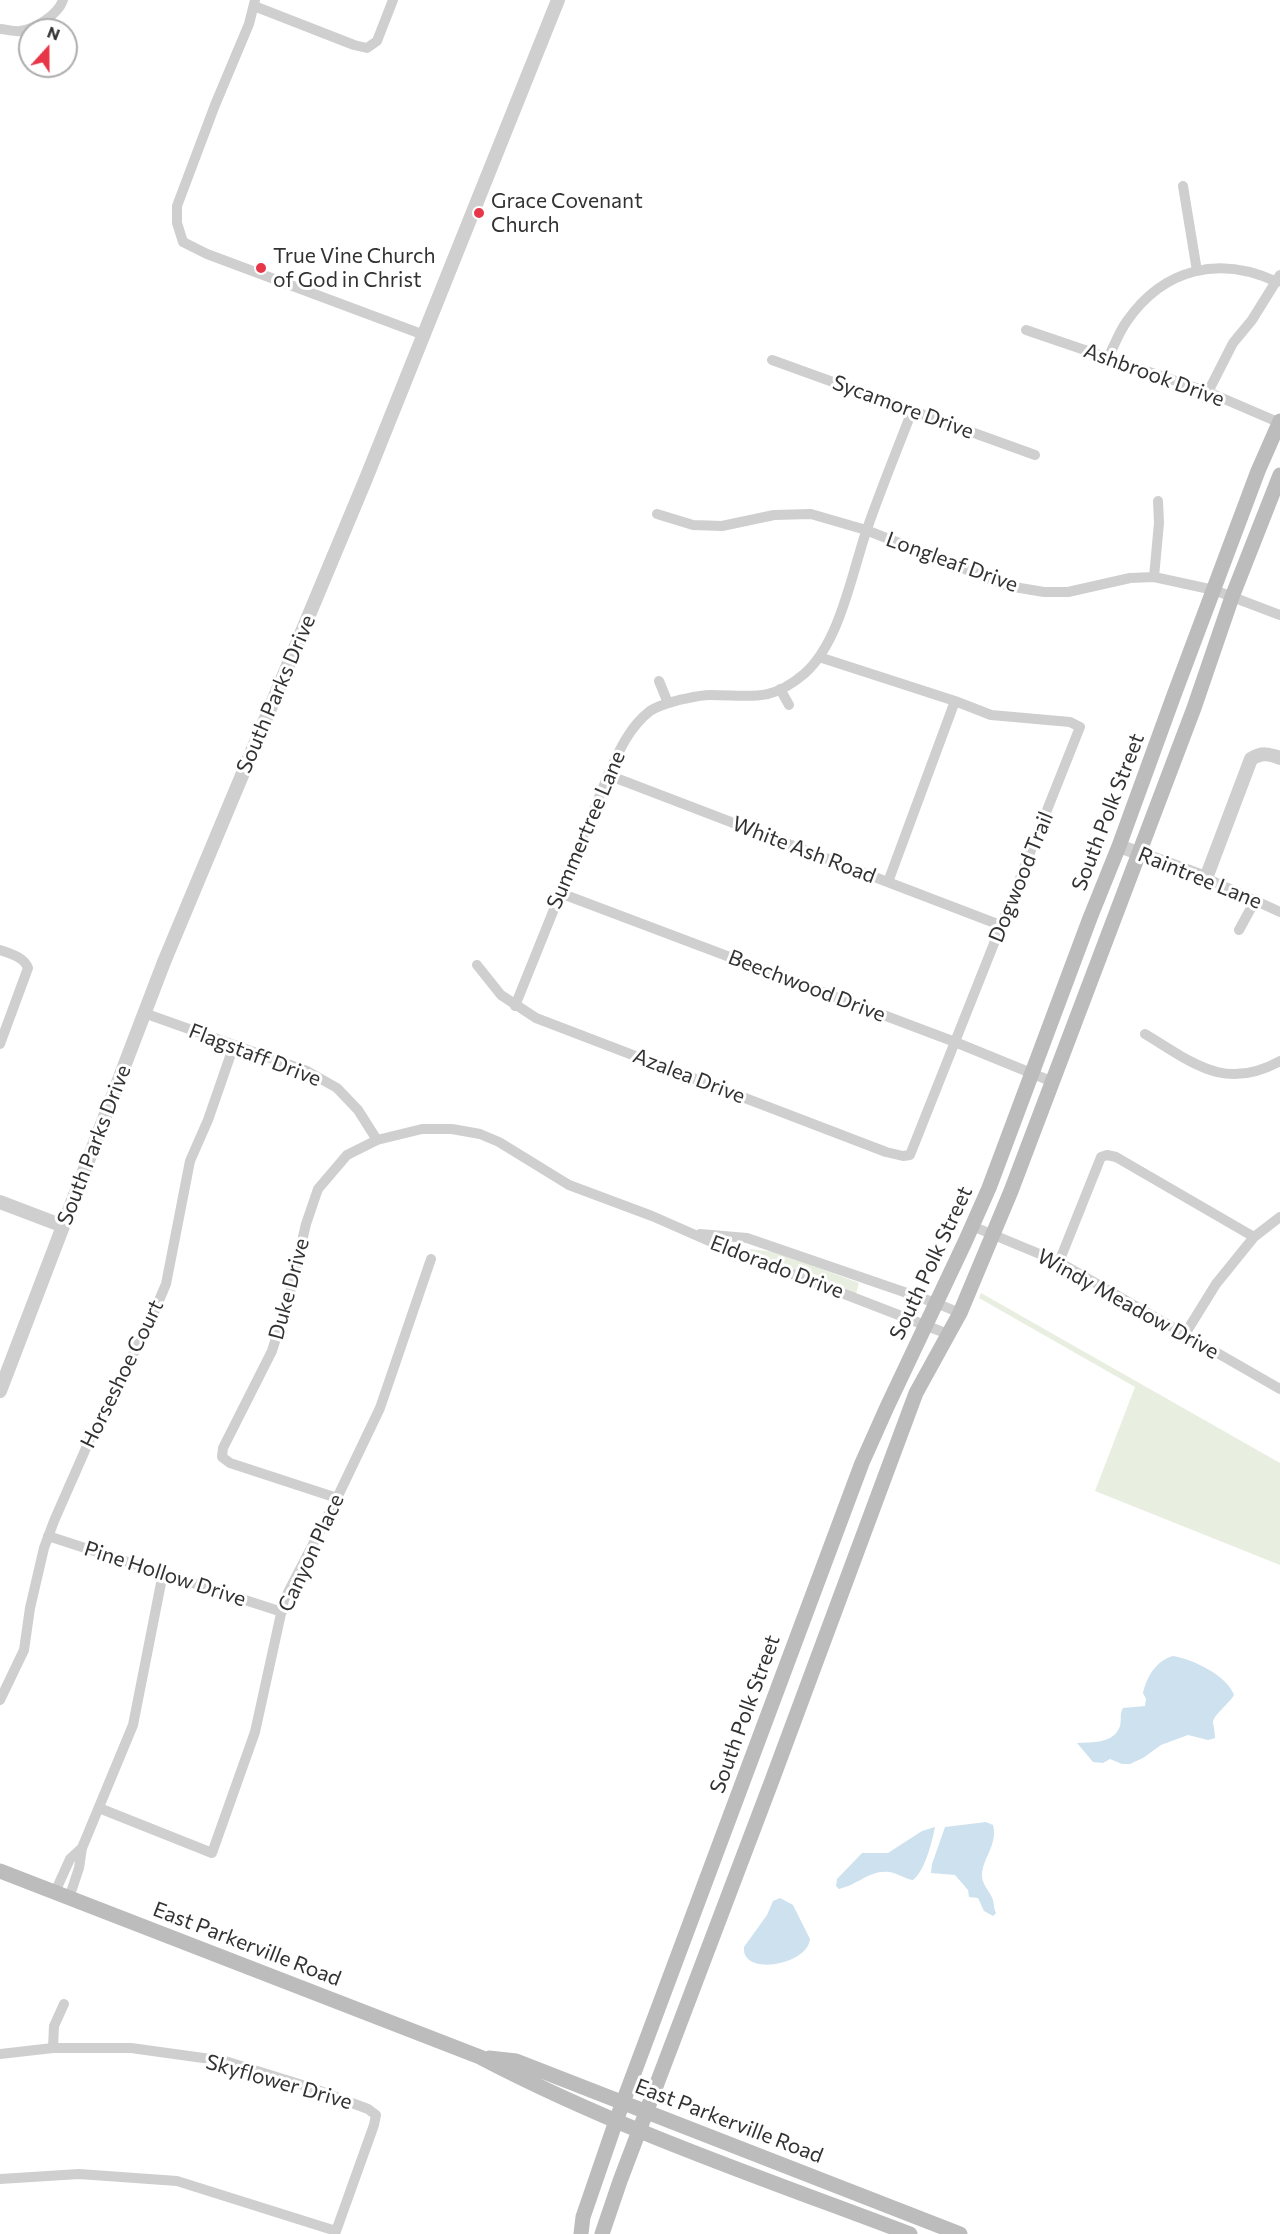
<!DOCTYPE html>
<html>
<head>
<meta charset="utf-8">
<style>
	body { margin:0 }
	#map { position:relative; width:1280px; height:2234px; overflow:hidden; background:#fff; font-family:Commissioner,sans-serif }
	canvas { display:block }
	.north { position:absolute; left:18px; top:18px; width:60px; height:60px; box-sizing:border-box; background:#fff; border:2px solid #adadad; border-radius:50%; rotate:21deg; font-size:16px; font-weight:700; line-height:24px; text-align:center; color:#323232 }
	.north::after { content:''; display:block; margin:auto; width:21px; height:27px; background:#e73648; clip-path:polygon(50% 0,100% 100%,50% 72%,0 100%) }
</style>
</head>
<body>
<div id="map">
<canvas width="1280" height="2234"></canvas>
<div class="north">N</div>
</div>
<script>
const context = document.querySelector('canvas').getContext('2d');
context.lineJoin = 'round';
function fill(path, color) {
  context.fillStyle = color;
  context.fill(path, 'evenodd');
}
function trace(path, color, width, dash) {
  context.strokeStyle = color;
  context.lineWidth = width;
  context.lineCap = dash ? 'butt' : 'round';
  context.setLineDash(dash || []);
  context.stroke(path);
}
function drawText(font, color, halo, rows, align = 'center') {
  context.font = font + ' Commissioner,sans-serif';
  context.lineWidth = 6;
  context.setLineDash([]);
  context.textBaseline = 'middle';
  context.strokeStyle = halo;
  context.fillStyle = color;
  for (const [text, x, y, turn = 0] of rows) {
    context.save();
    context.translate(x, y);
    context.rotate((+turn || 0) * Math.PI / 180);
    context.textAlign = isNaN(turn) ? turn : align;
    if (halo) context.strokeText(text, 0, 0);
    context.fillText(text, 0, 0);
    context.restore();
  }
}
fill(new Path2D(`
	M741 1248 776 1252 859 1283 856 1294Z
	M981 1293 1280 1463V1565L1095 1491 1135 1387 979 1298Z`), '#e8eee0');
fill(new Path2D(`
	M1173 1656C1192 1659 1227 1675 1234 1695 1229 1704 1213 1715 1213 1723 1214 1728 1215 1733 1215 1738L1208 1740 1188 1735 1161 1745 1143 1758 1130 1764H1122L1110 1759 1103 1763 1093 1762 1077 1743C1092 1742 1114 1744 1120 1726 1122 1719 1119 1715 1123 1708L1145 1706 1146 1699 1143 1693C1147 1676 1156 1661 1173 1656Z
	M986 1822 993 1825C998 1844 983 1858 982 1874 981 1884 990 1891 993 1900 994 1905 994 1909 996 1913L993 1916 984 1911 978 1898 969 1897 968 1890 955 1875 931 1873 932 1864 945 1827Z
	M935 1827C932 1842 925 1871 913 1880 905 1879 897 1873 889 1872 869 1870 858 1885 839 1889L836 1886 837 1879 862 1853H888L922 1831Z
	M780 1898 793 1905 810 1939C808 1965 741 1977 744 1947L767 1915 773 1901Z`), '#cde2ee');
trace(new Path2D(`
	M255 0 249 24 215 105 177 206V223L183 242 207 254 424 335
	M254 6 354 45 367 48 377 41 393 0
	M0 29C6 29 14 32 20 31 35 29 58 15 63 0
	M1183 186 1197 271
	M1026 330 1208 392 1280 423
	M1108 358C1114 346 1119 332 1127 321 1164 268 1220 255 1277 282
	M772 360 1035 455
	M1208 392 1233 343 1252 320 1280 275
	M657 514 693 525 722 526 774 515 811 514 866 530 1008 586 1044 592H1068L1130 578 1154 577 1214 590 1280 615
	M1154 577 1159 523 1158 501
	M659 681 668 703
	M780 689 789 705
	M608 775 1000 925
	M1206 878 1280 912
	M888 882 955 701
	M560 893 955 1042 1053 1082
	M1239 930 1256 899
	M0 950C11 954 24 957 28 968L0 1044
	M477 965 501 995 536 1018 886 1152 903 1156 910 1155 1080 727 1070 722 991 715 955 701 819 657
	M515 1006 608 775C618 753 629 727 650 711 659 705 669 703 679 700 689 698 700 695 710 695 750 695 770 703 804 674 840 643 852 572 867 529 881 489 897 450 912 411
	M144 1013 307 1071 337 1088 358 1110 377 1140
	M1145 1034C1192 1062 1224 1092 1280 1061
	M972 1226 1059 1262 1280 1389
	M700 1234 747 1238 936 1303 960 1313
	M1059 1262 1101 1157 1107 1155 1116 1157 1254 1237
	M1185 1334 1216 1284 1254 1237 1280 1217
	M337 1498 230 1463 222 1457 223 1448 272 1351 290 1293 306 1224 318 1189 347 1155 377 1140 422 1129H452L480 1134 499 1142 569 1185 652 1216 725 1248 948 1334
	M48 1536 282 1612
	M0 1700 24 1650 30 1608 44 1548 54 1521 90 1439 152 1317 166 1284 190 1161 208 1120 234 1045
	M99 1808 212 1853 255 1732 284 1600 337 1498 380 1408 431 1259
	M55 1892 70 1859 82 1848
	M69 1898 79 1868 82 1848 133 1725 163 1573
	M53 2048 54 2026 64 2004
	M0 2054 53 2048H131L225 2061 312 2088 368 2109 376 2115 374 2125 335 2234
	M0 2179 79 2174 177 2181 336 2231`), '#cfcfcf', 10);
trace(new Path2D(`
	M1119 846 1206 878 1251 759C1262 752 1269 754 1280 758
	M0 1202 63 1226
	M0 1391 164 962 365 481 558 0`), '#cfcfcf', 14);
trace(new Path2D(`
	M0 1871 480 2057C617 2129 765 2179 910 2234
	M489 2058 516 2061 960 2234
	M581 2234 583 2217 616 2121 862 1463 887 1407 965 1242 989 1188 1090 918 1119 846 1174 695 1258 471 1280 421
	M602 2234 620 2181 771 1783 916 1393 960 1313 1011 1191 1194 708 1232 597 1280 475`), '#bcbcbc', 15);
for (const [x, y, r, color] of [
	[479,213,6,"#e73648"],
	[261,268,6,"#e73648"]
]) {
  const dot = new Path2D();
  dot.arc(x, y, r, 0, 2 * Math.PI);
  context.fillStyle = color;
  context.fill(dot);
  trace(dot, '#fff', 2);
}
drawText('21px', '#323232', '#fff', [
	["Grace Covenant",491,201],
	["Church",491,225],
	["True Vine Church",273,256],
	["of God in Christ",273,280]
], 'left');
drawText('21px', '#323232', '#fff', [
	["Ashbrook Drive",1154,375,20],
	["Sycamore Drive",903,407,20],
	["Longleaf Drive",952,562,20],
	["South Parks Drive",276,694,-67],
	["South Polk Street",1108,812,-69],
	["Summertree Lane",586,830,-67],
	["White Ash Road",804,850,21],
	["Dogwood Trail",1021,877,-68],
	["Raintree Lane",1200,878,22],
	["Beechwood Drive",807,986,21],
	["Flagstaff Drive",255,1055,21],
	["Azalea Drive",689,1076,21],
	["South Parks Drive",94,1145,-69],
	["South Polk Street",931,1263,-65],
	["Eldorado Drive",777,1267,21],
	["Duke Drive",289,1289,-75],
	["Windy Meadow Drive",1128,1304,29],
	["Horseshoe Court",122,1374,-64],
	["Canyon Place",311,1553,-65],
	["Pine Hollow Drive",165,1574,18],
	["South Polk Street",745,1714,-70],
	["East Parkerville Road",247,1944,21],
	["Skyflower Drive",279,2082,16],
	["East Parkerville Road",729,2121,21]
]);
</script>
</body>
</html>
